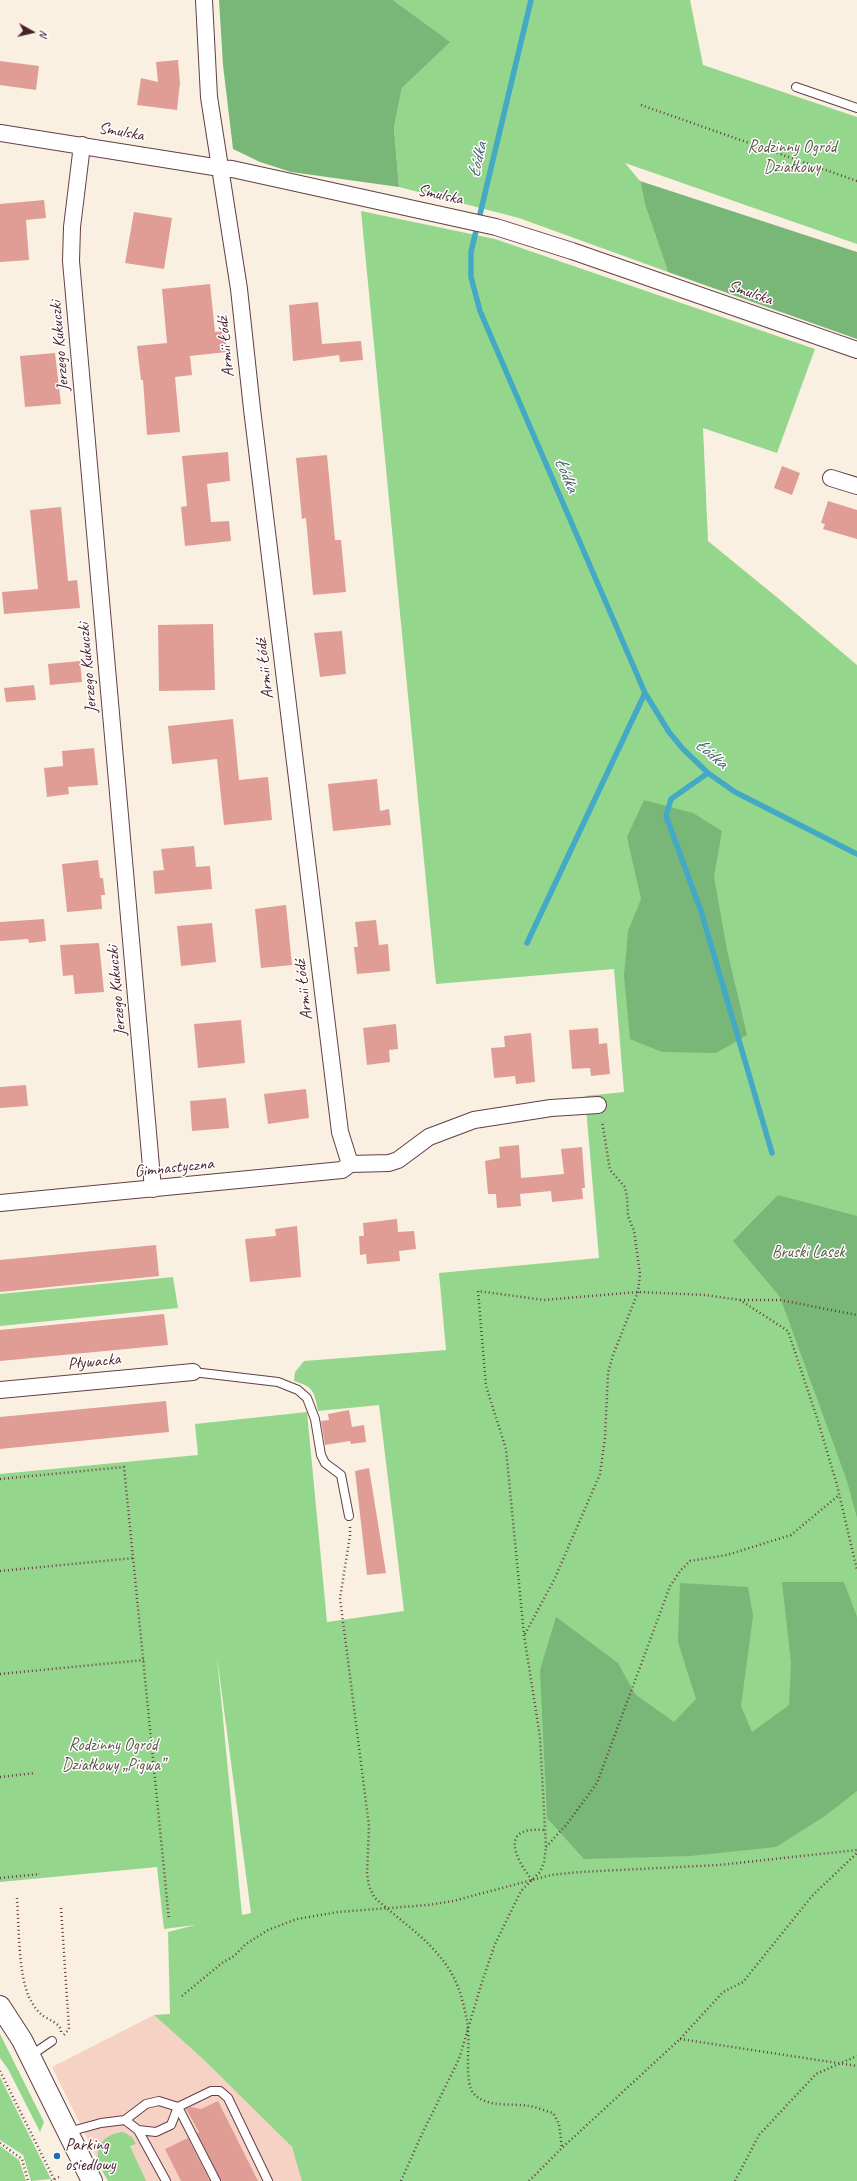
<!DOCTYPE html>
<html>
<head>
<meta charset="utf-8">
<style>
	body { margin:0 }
	#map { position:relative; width:857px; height:2181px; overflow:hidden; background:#f9f0e2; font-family:Caveat,sans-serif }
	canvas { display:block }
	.north { position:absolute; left:12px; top:12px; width:40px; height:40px; -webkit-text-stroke:3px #fff; paint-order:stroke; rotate:98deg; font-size:11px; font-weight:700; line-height:16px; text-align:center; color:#4a1f2b }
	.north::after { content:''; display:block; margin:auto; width:14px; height:18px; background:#4a1f2b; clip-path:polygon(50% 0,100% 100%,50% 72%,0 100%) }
</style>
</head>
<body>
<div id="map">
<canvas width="857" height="2181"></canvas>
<div class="north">N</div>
</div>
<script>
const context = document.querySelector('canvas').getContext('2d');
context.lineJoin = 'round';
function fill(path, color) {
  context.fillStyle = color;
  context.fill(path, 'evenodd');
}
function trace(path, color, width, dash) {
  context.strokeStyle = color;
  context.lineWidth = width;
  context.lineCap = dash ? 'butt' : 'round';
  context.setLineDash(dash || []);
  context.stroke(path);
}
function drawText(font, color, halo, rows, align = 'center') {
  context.font = font + ' Caveat,sans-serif';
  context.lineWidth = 3;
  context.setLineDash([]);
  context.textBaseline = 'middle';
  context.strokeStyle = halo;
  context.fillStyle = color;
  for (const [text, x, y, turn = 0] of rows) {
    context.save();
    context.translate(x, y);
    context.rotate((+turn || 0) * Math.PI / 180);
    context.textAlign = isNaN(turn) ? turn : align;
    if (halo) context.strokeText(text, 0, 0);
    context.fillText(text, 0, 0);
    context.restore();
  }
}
fill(new Path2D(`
	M154 2015 204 2060 292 2147 303 2181H108L52 2067Z`), '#f6d2c5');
fill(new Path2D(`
	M393 0H690L703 65 857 117V244L625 163 640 181 645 205 668 272 519 218 399 187 394 128 402 88 449 42Z
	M361 211 495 239 815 349 777 453 703 428 708 541 779 599 857 665V2181H302L292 2147 204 2060 154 2015 170 2014 168 1932 195 1925 164 1929 157 1867 0 1882V1474L198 1455 195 1424 307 1412 327 1622 404 1611 379 1405 318 1411C314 1391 314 1387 294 1381L295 1372 304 1361 446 1350 439 1273 599 1258 585 1096 624 1092 614 969 436 984ZM217 1657 251 1913 242 1915Z
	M173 1277 178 1308 0 1326V1294Z
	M0 2034 44 2122 40 2132 8 2069 0 2058Z
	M0 2077 51 2179 31 2181 23 2155 0 2140Z
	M123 2132 132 2137 136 2144 130 2146 146 2181H108C104 2174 98 2165 98 2158 96 2142 109 2133 123 2132Z
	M0 2146 19 2160 26 2181H0Z`), '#95d68d');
fill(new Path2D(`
	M219 0H393L450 42 402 88 394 128 399 187 291 172 260 162 233 149 223 65Z
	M640 181 857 252V339L668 272 645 205Z
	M644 800 693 813 722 831 714 877 727 950 747 1035 716 1053 662 1052 630 1039 624 976 628 931 641 899 627 837Z
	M778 1195 857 1216V1518L847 1481 780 1297 733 1241Z
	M782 1582H844L857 1617V1791L825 1816 776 1847 690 1856 584 1859 547 1818 540 1670 556 1617 618 1663 635 1694 674 1722 696 1699 678 1642 680 1583 748 1587 753 1616 741 1706 752 1732 789 1705 791 1663Z`), '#78b778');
trace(new Path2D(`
	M531 0 471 252V277L480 311 645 693 669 732 683 749 708 773 735 792 857 854
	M708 773 671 799 666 816 701 911 772 1153
	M527 943 645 693`), '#44a9c4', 5.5);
fill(new Path2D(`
	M178 60 180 83 177 110 137 105 141 78 158 82 156 62Z
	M0 61 39 66 36 90 0 85Z
	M44 200 46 218 26 220 29 260 0 262V204Z
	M134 212 172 218 164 269 125 263Z
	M210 284 215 332 225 331 227 352 190 356 192 375 175 377 180 432 147 435 143 380H141L137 346 167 343 162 289Z
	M318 302 322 344 361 341 363 360 340 362 339 355 293 361 289 305Z
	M55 353 61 404 25 407 20 356Z
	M228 452 230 481 207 484 211 522 229 521 231 541 185 546 181 507 187 506 182 456Z
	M327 455 335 540H341L346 592 313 595 306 518 302 519 296 458Z
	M782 466 800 473 792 495 774 488Z
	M828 501 857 510V539L823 529 825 524 821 523Z
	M61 507 68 581 77 580 80 608 4 614 2 592 38 589 30 510Z
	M213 624 215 690 159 691 158 625Z
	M342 631 346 674 320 677 314 633Z
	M80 661 82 682 50 685 48 664Z
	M34 685 36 700 6 702 4 688Z
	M233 719 239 780 268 777 272 820 224 825 217 759 172 764 168 726Z
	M94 748 98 785 68 787 69 794 47 797 44 768 63 766 62 751Z
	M377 779 380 811 389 809 391 825 333 831 328 784Z
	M194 846 196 867 210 866 212 889 155 894 153 871 164 870 161 849Z
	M98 860 100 878H103L105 895H101L102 909 67 912 62 864Z
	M286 905 292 965 261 968 255 909Z
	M44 919 46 941 29 943 28 939 0 941V922Z
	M376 920 379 945 388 944 390 971 357 974 354 947H358L355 922Z
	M212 923 216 962 181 966 177 926Z
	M99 943 104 992 75 994 73 975 63 976 60 945Z
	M241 1020 245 1063 198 1068 194 1024Z
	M396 1024 398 1049 389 1050 390 1062 367 1065 363 1028Z
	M598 1028 599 1044 607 1043 610 1074 591 1076 590 1068 572 1069 569 1030Z
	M531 1033 535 1082 516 1084 515 1076 494 1078 491 1048 505 1047 504 1036Z
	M26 1085 28 1106 0 1108V1087Z
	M306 1089 309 1118 268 1124 264 1094Z
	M226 1098 229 1128 192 1131 190 1101Z
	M519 1145 521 1178 564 1174 561 1149 582 1147 585 1188H582L583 1199 552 1202 551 1191 520 1194 521 1206 497 1208 496 1194H488L485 1161 500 1158 499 1147Z
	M397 1219 398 1232 414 1231 416 1249 399 1251 400 1261 367 1264 366 1254 360 1255 359 1236H364L363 1223Z
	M297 1226 301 1277 250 1282 245 1239 276 1236 275 1229Z
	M156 1245 159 1276 0 1292V1260Z
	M164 1314 168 1345 0 1361V1330Z
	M166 1401 169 1432 0 1449V1417Z
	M349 1410 352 1427 364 1425 366 1442 351 1444 350 1441 325 1445 321 1421 329 1420 328 1414Z
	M369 1468 386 1573 367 1575 355 1471Z
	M218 2101 258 2181H221L197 2133 199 2132 186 2109 191 2107 201 2109Z
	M188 2138 210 2181H181L165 2149Z`), '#df9d96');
const service = new Path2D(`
	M796 87 857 108
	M193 1372 278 1382 298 1390 307 1398 315 1419 321 1455 325 1463 341 1475 349 1516
	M30 2056 52 2041
	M125 2120 146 2104 159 2101 178 2107 216 2181
	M138 2130 156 2132 171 2125 178 2107 211 2091H220L228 2098 268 2181
	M68 2132 101 2123 125 2120 138 2130 166 2181`);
const minor = new Path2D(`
	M204 0 209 97 239 289 252 409 340 1132 350 1164
	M0 133 220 168 232 169 496 227 572 251 857 350
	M82 145 72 227 71 261 153 1189
	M831 478 857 486
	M350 1164 389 1163 398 1160 429 1137 474 1120 551 1108 598 1105
	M0 1203 342 1170 350 1164
	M0 1390 193 1372`);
const tertiary = new Path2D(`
	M0 2006 22 2040 92 2181`);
trace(service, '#643e46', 10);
trace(minor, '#643e46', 18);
trace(tertiary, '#643e46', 22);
trace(new Path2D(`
	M641 105 857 181
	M740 1300H780L857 1315
	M0 1479 124 1467 169 1920
	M350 1527V1536L340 1598 369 1826 367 1874 369 1886 374 1897C404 1925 442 1946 458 1987 463 2001 467 2016 468 2031 470 2046 464 2084 474 2094 487 2108 512 2103 529 2106 537 2107 545 2111 553 2113L559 2124 562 2148
	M0 1571 134 1558
	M525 1634 555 1578 600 1474 605 1438 608 1373 613 1355 638 1292 640 1274 634 1231 628 1216 627 1197 625 1187 610 1170 602 1121
	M0 1674 144 1660
	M0 1777 35 1773
	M546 1847 567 1824 597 1783 670 1586 681 1570 690 1561 727 1555 791 1535 839 1495
	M0 1878 40 1874
	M532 1880C514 1857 500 1826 544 1830
	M17 1898C19 1926 18 1972 29 1997 32 2003 36 2010 42 2015 48 2020 61 2023 61 2032
	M61 1908 69 2029 63 2036
	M182 1996 222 1963 234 1956 246 1944 268 1930 297 1919 338 1912 428 1905 453 1901 551 1875 579 1872 719 1865 857 1850
	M680 2039 857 2066
	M0 2071 55 2181
	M0 2143 22 2159 28 2181
	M51 2181 59 2177
	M401 2181 421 2136 459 2059 482 1982 495 1944 521 1891 540 1872 544 1862 546 1847 540 1737 524 1635 506 1449 486 1386 478 1291 544 1300 638 1292 705 1295 740 1300 788 1331 818 1421 837 1485 857 1570
	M529 2181 562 2148 680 2039 723 1992 743 1982 812 1896 857 1853
	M735 2181 759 2135 816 2074 857 2056`), '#643e46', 2.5, [1, 3]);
trace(service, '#fff', 8);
trace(minor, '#fff', 16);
trace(tertiary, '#fff', 20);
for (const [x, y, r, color] of [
	[57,2156,4,"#1f6fb2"]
]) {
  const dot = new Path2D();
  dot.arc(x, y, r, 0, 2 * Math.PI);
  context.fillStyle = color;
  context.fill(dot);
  trace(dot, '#fff', 1.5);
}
drawText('17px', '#4a1f2b', '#fff', [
	["Smulska",121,132,10],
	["Smulska",440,195,12],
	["Smulska",750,293,19],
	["Jerzego Kukuczki",60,346,-95],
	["Armii Łódź",226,347,-96],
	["Jerzego Kukuczki",88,668,-95],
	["Armii Łódź",265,669,-97],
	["Armii Łódź",304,990,-97],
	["Jerzego Kukuczki",117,991,-95],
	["Gimnastyczna",174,1168,-6],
	["Pływacka",94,1362,-6]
]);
drawText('17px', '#605648', '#fff', [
	["Rodzinny Ogród",792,148],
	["Działkowy",792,168],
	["Bruski Lasek",808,1253],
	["Rodzinny Ogród",113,1746],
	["Działkowy „Pigwa”",113,1766]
]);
drawText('17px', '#4a1f2b', '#fff', [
	["Parking",65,2146],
	["osiedlowy",65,2166]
], 'left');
drawText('italic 18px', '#475d70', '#fff', [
	["Łódka",478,160,-77],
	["Łódka",566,475,67],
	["Łódka",711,754,41]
]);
</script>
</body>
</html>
